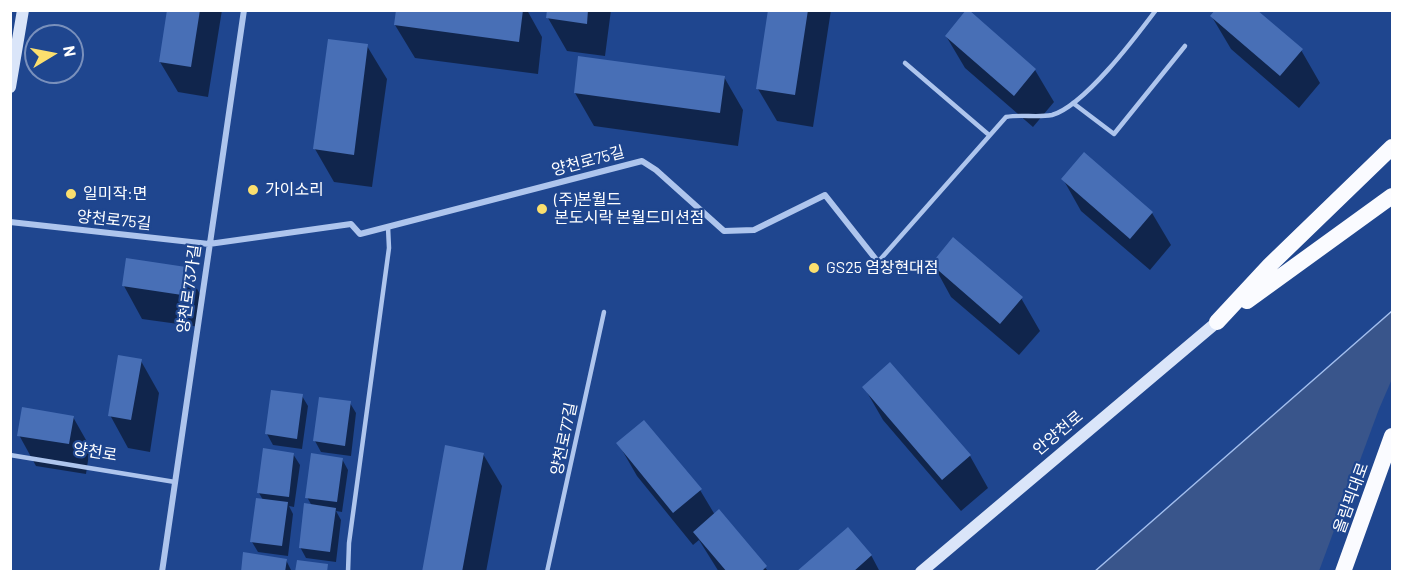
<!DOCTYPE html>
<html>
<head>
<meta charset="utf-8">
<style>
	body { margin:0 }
	#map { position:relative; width:1403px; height:582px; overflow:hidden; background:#1f468f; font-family:Barlow,sans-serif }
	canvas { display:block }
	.frame { position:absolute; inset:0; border:12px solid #fff; pointer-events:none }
	.north { position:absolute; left:24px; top:24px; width:60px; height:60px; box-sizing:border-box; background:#1f468f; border:2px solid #7990bc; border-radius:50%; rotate:80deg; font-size:16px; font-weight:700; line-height:24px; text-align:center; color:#fff }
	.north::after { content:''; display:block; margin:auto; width:21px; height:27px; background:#fbdf6e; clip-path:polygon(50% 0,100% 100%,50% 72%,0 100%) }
</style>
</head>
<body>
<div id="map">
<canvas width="1403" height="582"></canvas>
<div class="frame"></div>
<div class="north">N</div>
</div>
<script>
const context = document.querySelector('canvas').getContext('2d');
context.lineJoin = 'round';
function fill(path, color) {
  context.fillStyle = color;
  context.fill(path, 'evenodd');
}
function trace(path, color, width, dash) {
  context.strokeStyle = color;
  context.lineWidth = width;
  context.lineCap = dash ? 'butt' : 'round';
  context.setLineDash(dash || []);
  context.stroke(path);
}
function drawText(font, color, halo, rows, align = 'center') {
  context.font = font + ' Barlow,"Noto Sans KR",sans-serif';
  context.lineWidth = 4.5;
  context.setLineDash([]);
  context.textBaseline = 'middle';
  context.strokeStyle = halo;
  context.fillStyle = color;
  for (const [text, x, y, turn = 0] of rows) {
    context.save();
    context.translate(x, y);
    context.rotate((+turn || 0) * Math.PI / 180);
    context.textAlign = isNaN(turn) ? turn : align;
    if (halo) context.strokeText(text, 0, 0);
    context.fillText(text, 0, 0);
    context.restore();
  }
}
const water = new Path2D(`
	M1392 311V571L1094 572Z`);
fill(water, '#39558b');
trace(water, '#a2beee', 1.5);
fill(new Path2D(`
	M1392 379V571H1319L1379 409Z`), '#1f468f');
fill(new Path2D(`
	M169 10H222L208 97 178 92 160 62Z
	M397 10H527L542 37 538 74 415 58 395 25Z
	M549 10H611L605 56 567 51 548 18Z
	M769 10H831L813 127 777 121 758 89Z
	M968 11 1035 70 1054 102 1033 127 965 68 946 36Z
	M1212 17 1301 50 1320 83 1299 108 1231 49Z
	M367 46 387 79 372 187 334 182 315 149Z
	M724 77 743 110 738 146 594 126 575 93Z
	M1063 179 1152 213 1171 245 1150 270 1081 211Z
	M933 264 1021 298 1040 331 1019 355 951 297Z
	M185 268 204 301 200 327 142 319 124 286Z
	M141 361 159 393 150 452 128 448 110 415Z
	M864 387 970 456 988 488 961 511 883 420Z
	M302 396 308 406 302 449 273 445 267 434Z
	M350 403 356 413 351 456 321 452 315 441Z
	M73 417 90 447 86 474 36 466 19 435Z
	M618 443 700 490 715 515 769 572H719L699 540 693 545 637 476Z
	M293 454 300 465 294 507 289 506 293 514 288 556 258 552 252 542 263 500 259 493Z
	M483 454 502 486 486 572H423Z
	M342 459 348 470 342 512 336 511 341 520 336 562 306 558 300 547 312 506 307 497Z
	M871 555 880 572H798Z
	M286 560 292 572H242Z`), '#0007');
fill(new Path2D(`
	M167 10H200L191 67 159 62Z
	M396 10H523L519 42 394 25Z
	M547 10H588L587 24 546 18Z
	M768 10H808L795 95 756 89Z
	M966 10H969L1036 69 1014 96 945 36Z
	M1215 10H1257L1303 49 1280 76 1210 16Z
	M328 39 368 44 354 155 313 149Z
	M578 56 725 76 720 113 574 93Z
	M1084 152 1153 212 1130 239 1061 179Z
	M953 237 1023 297 1000 324 931 264Z
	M126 258 186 267 182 295 122 286Z
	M118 355 142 359 131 420 108 416Z
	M890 362 971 455 942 480 862 387Z
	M271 390 303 394 297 439 265 434Z
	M319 397 351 401 345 446 313 441Z
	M22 407 74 416 69 444 17 436Z
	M644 420 702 489 673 513 616 443Z
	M445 445 484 453 462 572H422Z
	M263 448 294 453 289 497 257 493Z
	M311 453 343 458 337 502 305 498Z
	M256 498 288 502 282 546 250 542Z
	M304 503 336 508 330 552 299 548Z
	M719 509 767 566 761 572H727L693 532Z
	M848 527 872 555 853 572H796Z
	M243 552 287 559 285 572H241Z
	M297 560 328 564 327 572H295Z`), '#486fb6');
trace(new Path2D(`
	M905 63 989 135
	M1073 103 1114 134 1185 46
	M878 262 1006 117C1021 114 1036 118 1052 115 1084 106 1135 38 1156 10
	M10 455 175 482
	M348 572 349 543 389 248 388 227
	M547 572 604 312`), '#aec5ed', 4.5);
trace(new Path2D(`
	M10 222 209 244 351 224 360 234 642 161 656 170 724 231 754 230 825 195 878 262
	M162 572 244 10`), '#aec5ed', 6);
trace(new Path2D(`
	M10 87 23 10
	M921 572 1217 322`), '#dae5f9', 12);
trace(new Path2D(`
	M1247 301 1392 196
	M1217 322 1270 265 1392 147
	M1343 572 1392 436`), '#fafbff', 16);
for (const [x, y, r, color] of [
	[253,190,6,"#fbdf6e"],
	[71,194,6,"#fbdf6e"],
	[542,209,6,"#fbdf6e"],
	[814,268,6,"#fbdf6e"]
]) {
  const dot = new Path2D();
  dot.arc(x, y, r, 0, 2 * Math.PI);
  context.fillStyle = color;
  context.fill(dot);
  trace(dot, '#1f468f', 2);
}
drawText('16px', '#fff', '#1f468f', [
	["양천로75길",588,161,-15],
	["양천로75길",114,220,6],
	["양천로73가길",189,289,-82],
	["안양천로",1058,433,-40],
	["양천로77길",564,439,-78],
	["양천로",95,452,9],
	["올림픽대로",1351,498,-70]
]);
drawText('16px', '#fff', '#1f468f', [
	["가이소리",265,190],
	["일미작:면",83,194],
	["(주)본월드",554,200],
	["본도시락 본월드미션점",554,218],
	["GS25 염창현대점",826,268]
], 'left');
</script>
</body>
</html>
